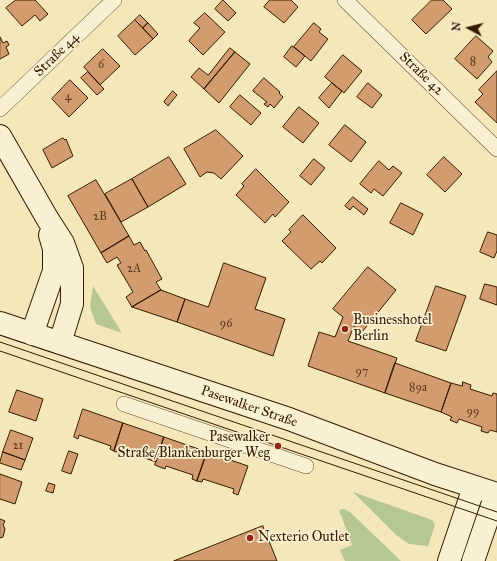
<!DOCTYPE html>
<html>
<head>
<meta charset="utf-8">
<style>
	body { margin:0 }
	#map { position:relative; width:497px; height:561px; overflow:hidden; background:#f4e8ba; font-family:"IM FELL Great Primer",serif }
	canvas { display:block }
	.north { position:absolute; left:449px; top:8px; width:40px; height:40px; -webkit-text-stroke:3px #f8f0d2; paint-order:stroke; rotate:277deg; font-size:11px; font-weight:700; line-height:16px; text-align:center; color:#351a01 }
	.north::after { content:''; display:block; margin:auto; width:14px; height:18px; background:#351a01; clip-path:polygon(50% 0,100% 100%,50% 72%,0 100%) }
</style>
</head>
<body>
<div id="map">
<canvas width="497" height="561"></canvas>
<div class="north">N</div>
</div>
<script>
const context = document.querySelector('canvas').getContext('2d');
context.lineJoin = 'round';
function fill(path, color) {
  context.fillStyle = color;
  context.fill(path, 'evenodd');
}
function trace(path, color, width, dash) {
  context.strokeStyle = color;
  context.lineWidth = width;
  context.lineCap = dash ? 'butt' : 'round';
  context.setLineDash(dash || []);
  context.stroke(path);
}
function drawText(font, color, halo, rows, align = 'center') {
  context.font = font + ' "IM FELL Great Primer",serif';
  context.lineWidth = 3.5;
  context.setLineDash([]);
  context.textBaseline = 'middle';
  context.strokeStyle = halo;
  context.fillStyle = color;
  for (const [text, x, y, turn = 0] of rows) {
    context.save();
    context.translate(x, y);
    context.rotate((+turn || 0) * Math.PI / 180);
    context.textAlign = isNaN(turn) ? turn : align;
    if (halo) context.strokeText(text, 0, 0);
    context.fillText(text, 0, 0);
    context.restore();
  }
}
fill(new Path2D(`
	M93 286 122 333 96 324 90 307Z
	M353 492 432 520 435 525 428 546 409 544 396 535Z
	M344 509 350 512 401 561H345L340 550 352 545 339 510Z`), '#b6c794');
const building = new Path2D(`
	M16 0H35L48 14 40 21 35 15 22 26 6 8Z
	M223 0 236 13 228 21 215 9Z
	M270 0H291L298 7 284 23 264 7Z
	M432 0H443L452 9 426 34 412 20Z
	M205 13 225 32 203 55 189 41 190 39 200 28 194 23Z
	M140 15 148 23 143 28 135 20Z
	M135 20 153 39 135 55 118 36Z
	M148 23 158 34 153 39 143 28Z
	M314 23 321 29 319 32 328 39 311 61 294 47Z
	M476 36 493 51 488 57 492 62 477 79 455 59Z
	M0 37 3 43 7 41 9 45 6 47 9 54 0 59Z
	M292 46 305 56 296 67 284 57Z
	M230 48 235 52 204 89 191 77 199 68 208 75Z
	M103 49 120 66 100 85 84 67Z
	M235 52 250 64 219 103 204 89Z
	M343 55 362 71 344 93 325 77Z
	M497 71V123L475 102 483 94 479 90Z
	M88 72 104 89 97 95 81 78Z
	M264 78 280 92 279 93 283 97 274 108 270 104 268 107 264 104 267 102 253 91Z
	M70 80 88 98 69 117 52 99Z
	M332 83 342 91 329 108 319 98Z
	M368 83 382 95 372 108 357 97Z
	M173 91 177 95 168 106 164 102Z
	M240 95 261 113 251 125 230 107Z
	M299 107 319 123 303 143 283 127Z
	M345 125 366 142 351 162 329 145Z
	M216 130 243 156 221 179 214 173 207 172 200 177 184 149Z
	M63 138 65 140 66 139 73 156 52 168 43 150Z
	M169 157 186 184 148 207 132 179Z
	M444 157 462 174 445 192 427 175Z
	M314 159 325 168 311 185 300 176Z
	M379 161 389 170 393 166 402 173 383 196 374 189 371 193 360 184Z
	M256 169 289 202 275 217 273 214 265 223 236 195 244 186 242 184Z
	M132 179 148 207 121 222 105 194Z
	M96 180 129 236 101 253 68 196Z
	M353 197 368 209 364 215 353 206 350 210 345 206Z
	M401 203 423 214 413 235 390 223Z
	M303 215 336 248 322 263 320 261 311 269 282 241 291 232 289 230Z
	M488 232 497 235V251L494 258 480 252Z
	M129 236 134 245 140 242 145 251 146 250 162 279 156 282 161 290 132 307 126 297 133 292 117 265 121 263 117 257 107 263 101 253Z
	M224 263 266 278 255 309 285 319 273 356 177 322 185 299 208 307Z
	M368 267 396 290 362 332 354 326 348 341 397 358 385 393 308 366 319 332 335 337 343 317 333 309Z
	M485 284 497 287V305L480 299Z
	M436 286 466 296 446 351 416 341Z
	M161 290 185 299 177 322 132 307Z
	M395 363 451 383 441 412 385 393Z
	M463 382 471 385 470 389 492 396 493 393 497 394V432L490 430 488 433 481 431 482 427 459 419 457 423 450 420 452 417 441 412 451 383 462 386Z
	M17 390 43 399 36 421 9 412Z
	M83 409 123 423 114 451 110 449 111 446 79 435 78 439 74 437Z
	M123 423 164 437 156 462 120 449 119 453 114 451Z
	M11 430 33 438 25 460 3 452Z
	M164 437 207 452 197 481 192 479 193 475 166 466 165 469 155 465Z
	M69 451 78 454 71 474 62 471Z
	M3 452 25 460 21 470 0 463Z
	M207 452 248 466 238 495 233 493 234 489 203 479 202 482 197 481Z
	M0 474 22 482 15 504 0 499Z
	M49 483 55 485 53 493 46 491Z
	M0 519 5 521 3 525 5 529 3 537 0 538Z
	M263 526 277 561H174Z`);
fill(building, '#d29c6e');
trace(building, '#351a01', 1);
const street = new Path2D(`
	M345 0 497 149
	M0 109 114 0
	M124 404 306 466`);
const secondary = new Path2D(`
	M0 136 47 218 63 243 72 268V304L60 343
	M0 323 289 419 435 474 497 494
	M32 334 54 271V249L50 235
	M449 561 474 487
	M473 561 496 494`);
trace(street, '#654e2f', 16);
trace(secondary, '#351a01', 24);
trace(street, '#f8f0d2', 15);
trace(secondary, '#f8f0d2', 22);
trace(new Path2D(`
	M0 342 497 512
	M0 351 497 521`), '#351a01', 1);
for (const [x, y, r, color] of [
	[345,329,4,"#8f2418"],
	[278,446,4,"#8f2418"],
	[250,538,4,"#8f2418"]
]) {
  const dot = new Path2D();
  dot.arc(x, y, r, 0, 2 * Math.PI);
  context.fillStyle = color;
  context.fill(dot);
  trace(dot, '#f8f0d2', 1.5);
}
drawText('12px', '#5c3a1c', null, [
	["8",473,62],
	["6",101,65],
	["4",68,97],
	["2B",100,217],
	["2A",134,269],
	["96",226,324],
	["97",362,372],
	["89a",418,388],
	["99",473,412],
	["21",18,446]
]);
drawText('14px', '#351a01', '#f8f0d2', [
	["Straße 44",57,55,-44],
	["Straße 42",421,74,44],
	["Pasewalker Straße",249,407,19]
]);
drawText('14px', '#351a01', '#f8f0d2', [
	["Businesshotel",353,321],
	["Berlin",353,337],
	["Pasewalker",270,438,"right"],
	["Straße/Blankenburger Weg",270,454,"right"],
	["Nexterio Outlet",258,538]
], 'left');
</script>
</body>
</html>
